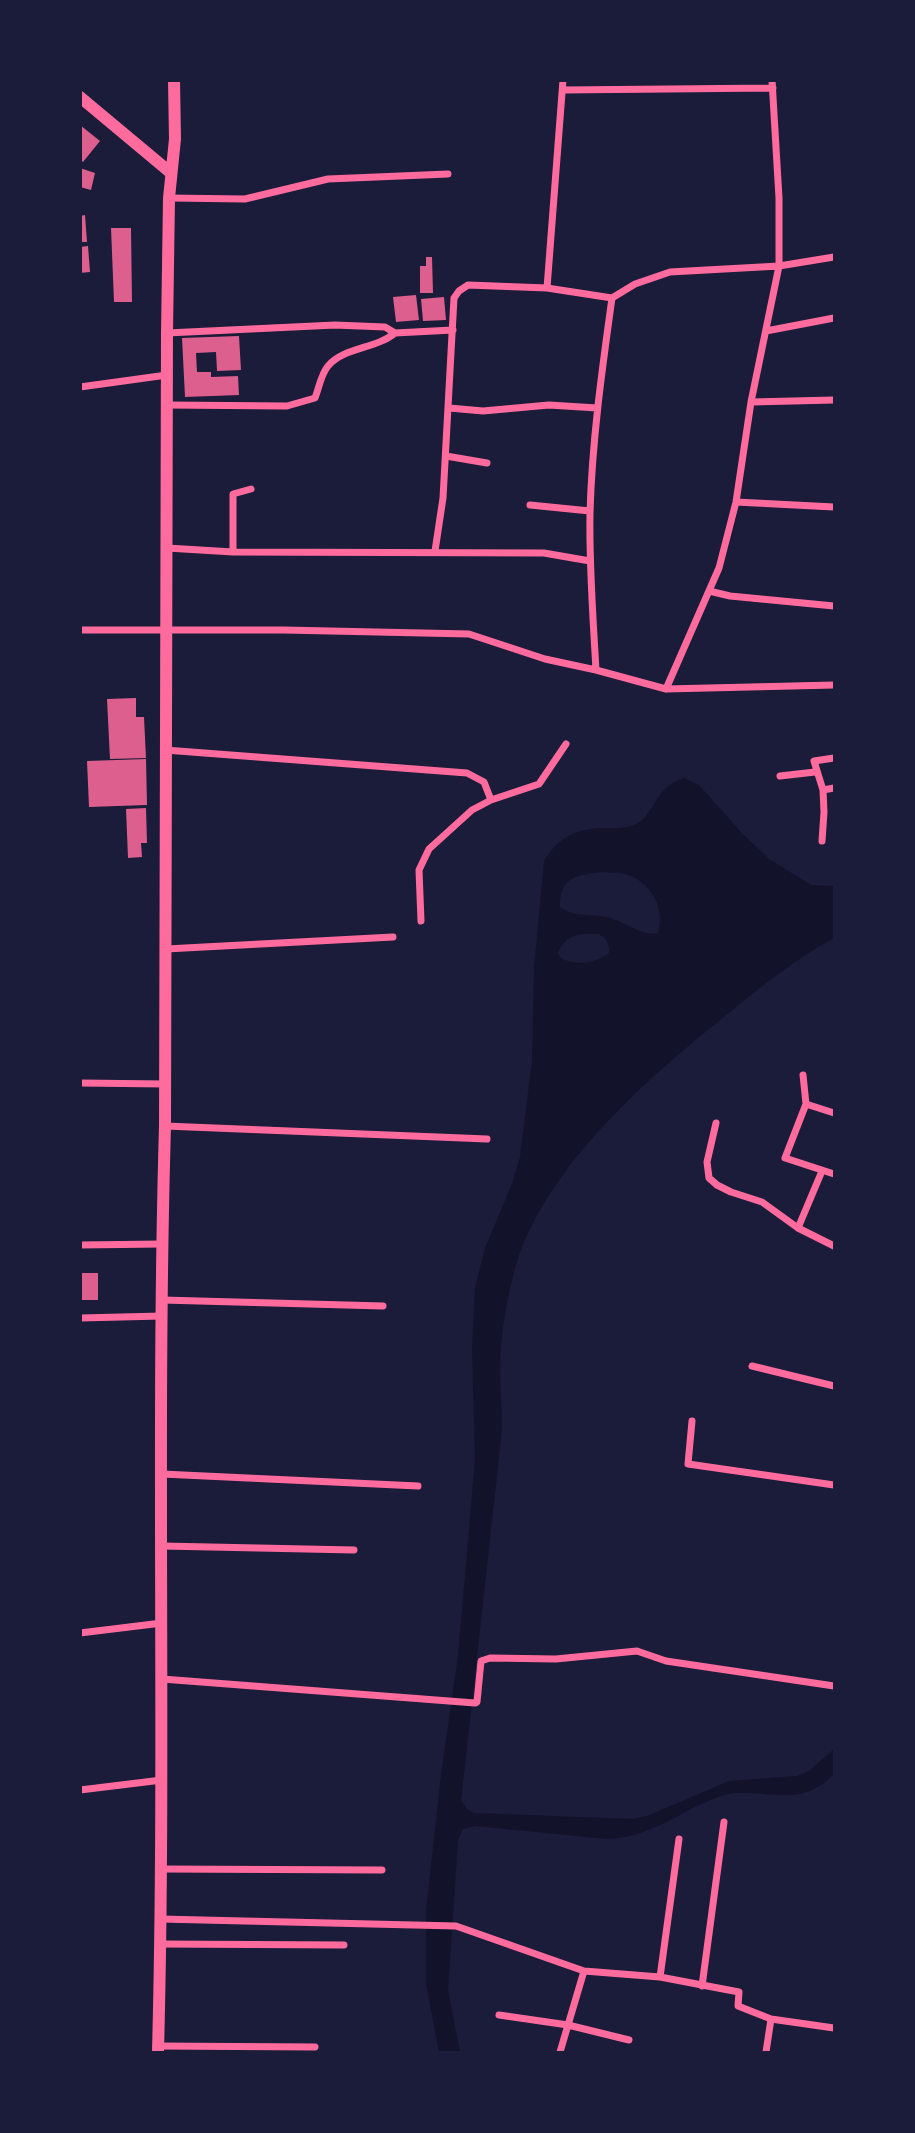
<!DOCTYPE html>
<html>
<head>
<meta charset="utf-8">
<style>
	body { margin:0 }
	#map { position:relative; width:915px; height:2133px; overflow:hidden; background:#1b1b3a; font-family:"Public Sans",sans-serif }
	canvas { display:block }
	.frame { position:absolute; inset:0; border:82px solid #1b1b3a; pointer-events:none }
</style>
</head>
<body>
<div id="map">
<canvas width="915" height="2133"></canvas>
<div class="frame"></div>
</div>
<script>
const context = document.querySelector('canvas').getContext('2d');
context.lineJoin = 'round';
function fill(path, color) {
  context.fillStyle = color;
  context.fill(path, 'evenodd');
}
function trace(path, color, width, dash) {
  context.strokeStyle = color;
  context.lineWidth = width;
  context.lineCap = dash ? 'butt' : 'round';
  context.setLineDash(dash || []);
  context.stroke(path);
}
fill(new Path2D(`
	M684 778 699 785 741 832 769 859 811 885 834 886V938C797 958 763 985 730 1012 651 1075 546 1165 516 1265 507 1298 500 1335 500 1370 500 1393 503 1415 501 1439L461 1801 468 1810 474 1813 633 1819 647 1816 729 1781 797 1776 809 1771 834 1749V1774C806 1802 786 1795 750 1793 743 1793 735 1792 728 1794 684 1806 657 1837 607 1839L476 1826 463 1829 458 1840 448 1990 460 2052H439L426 1983V1911L441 1775 458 1656 475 1460 472 1347 475 1288 485 1248 512 1184 520 1157 532 1061 534 968 544 861C558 838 575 829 602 828 613 828 624 829 634 825 655 817 654 786 684 778ZM602 872C609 873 618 872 625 874 650 881 666 907 658 933 644 937 625 922 610 918 593 913 574 918 560 907 559 877 576 875 602 872ZM599 934C607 939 610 944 609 953 596 964 575 966 561 958L558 953C565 934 581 933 599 934Z`), '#12122b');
fill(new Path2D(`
	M80 125 100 141 83 162 80 160Z
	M80 168 95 173 91 190 80 187Z
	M85 215 87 242H80V216Z
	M111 228H131L132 302H114Z
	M88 246 90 272 80 273V247Z
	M426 257H432L433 293H420V266H426Z
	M416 295 419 320 396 322 393 297Z
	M444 297 446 320 423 321 421 299Z
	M239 336 241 370 217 371 216 352 196 353 197 372H211V377L238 376 239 395 185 397 182 338Z
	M136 698V717H144L146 758 110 759 107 699Z
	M146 759 147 805 89 807 87 761Z
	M146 808 147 843H141L142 857 128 858 126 809Z
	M80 1273H98V1300H80Z`), '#dd5f8e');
trace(new Path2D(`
	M563 90 773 88
	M169 198 245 199 328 179 448 174
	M547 288 563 80
	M766 331 834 318
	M395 333 453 330
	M80 387 167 375
	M751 402 834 400
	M167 405 287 406 315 398C319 388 321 374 328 366 344 347 376 349 395 333L385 327 335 325 167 333
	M449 408 483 411 549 405 597 408
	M446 456 487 463
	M736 502 834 507
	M530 505 590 511
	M167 548 233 552 544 553 590 561
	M435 551 443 498 454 298 459 291 468 285 547 288 612 298 635 284 670 272 779 266 834 257
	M233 552V494L251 489
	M709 591 730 596 834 606
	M80 630H284L469 634 545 659 596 670 666 689 834 685
	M596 670C593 617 589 565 590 513 592 441 602 370 612 298
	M666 689 719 568 736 502 751 402 779 266V198L772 80
	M165 750 467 773 484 782 491 800
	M780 776 815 772
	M823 790 834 788
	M822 841 824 812 823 790 814 761 834 758
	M421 921 419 870 429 849 472 810 491 800 539 784 566 744
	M166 949 393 937
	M803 1075 806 1104 785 1158 834 1174
	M80 1083 165 1084
	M806 1104 834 1113
	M716 1123 707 1162 709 1178 717 1185 731 1192 762 1202 798 1228 834 1246
	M165 1126 487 1139
	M798 1228 822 1171
	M80 1245 162 1244
	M162 1300 383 1306
	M80 1318 162 1316
	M752 1366 834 1386
	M692 1421 688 1464 834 1485
	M162 1474 418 1486
	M162 1546 354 1550
	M80 1633 162 1623
	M162 1679 475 1703 477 1702 481 1661 490 1658 556 1659 637 1651 666 1661 834 1686
	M80 1790 162 1780
	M161 1869 382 1870
	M160 1919 456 1926 584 1971 660 1977 739 1992 738 2006 771 2019 834 2028
	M160 1944 344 1945
	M660 1977 679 1839
	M702 1986 724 1822
	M499 2015 568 2025 629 2040
	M158 2046 315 2047
	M560 2052 584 1971
	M766 2052 771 2019`), '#ff6b9d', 7);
trace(new Path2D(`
	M80 97 171 173
	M158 2052C166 1744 156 1435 165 1126L167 333 169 198 175 139 174 80`), '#ff6b9d', 12);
</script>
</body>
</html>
